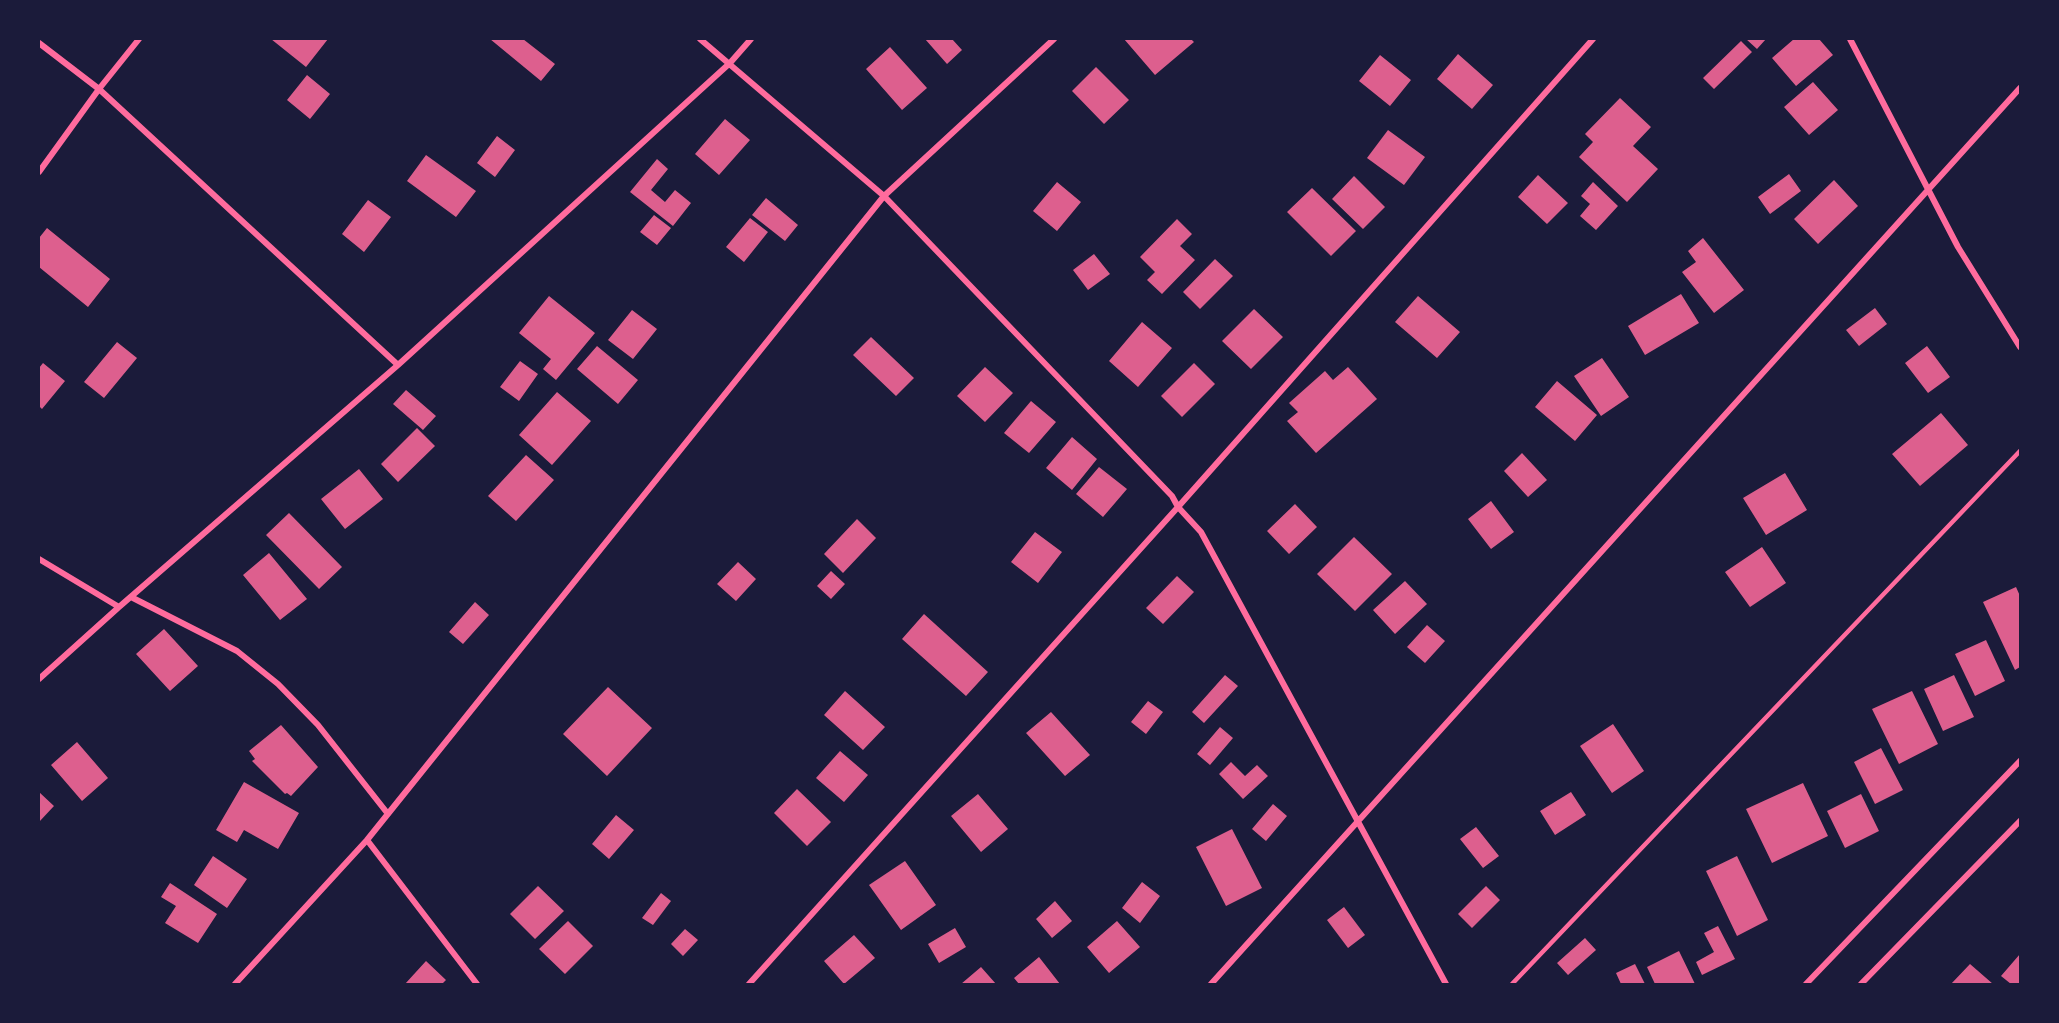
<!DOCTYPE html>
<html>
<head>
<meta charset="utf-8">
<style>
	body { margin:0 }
	#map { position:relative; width:2059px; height:1023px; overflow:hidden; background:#1b1b3a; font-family:Helvetica,sans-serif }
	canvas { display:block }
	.frame { position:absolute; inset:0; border:40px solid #1b1b3a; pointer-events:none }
</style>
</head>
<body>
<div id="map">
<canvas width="2059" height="1023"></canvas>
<div class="frame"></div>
</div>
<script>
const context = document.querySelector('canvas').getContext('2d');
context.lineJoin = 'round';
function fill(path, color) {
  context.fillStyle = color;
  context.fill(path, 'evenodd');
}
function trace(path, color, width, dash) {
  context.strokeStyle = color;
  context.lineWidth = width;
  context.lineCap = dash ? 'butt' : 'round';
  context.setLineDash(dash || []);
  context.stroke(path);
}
fill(new Path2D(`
	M271 39H328L306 67Z
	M490 39H523L555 64 541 81Z
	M925 39H952L962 50 947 64Z
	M1124 39H1191L1194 42 1155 75Z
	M1746 39H1766L1757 49Z
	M1794 39H1819L1833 55 1796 86 1772 58Z
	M1741 41 1752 52 1714 89 1703 78Z
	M890 47 927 88 902 110 866 69Z
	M1458 54 1493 85 1472 109 1437 79Z
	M1380 55 1411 80 1390 106 1359 81Z
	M1096 67 1129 100 1104 124 1072 91Z
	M307 75 330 94 310 119 287 100Z
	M1813 82 1838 110 1809 135 1784 107Z
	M1620 98 1651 127 1633 146 1658 169 1627 202 1579 157 1593 142 1585 134Z
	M725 119 750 140 719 175 695 154Z
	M1388 130 1425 157 1404 185 1367 158Z
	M497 136 515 150 495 177 477 163Z
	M426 155 476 191 456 217 407 181Z
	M657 159 668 169 651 190 665 202 675 190 691 203 673 226 630 192Z
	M1789 174 1801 191 1770 214 1758 197Z
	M1538 175 1568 203 1547 224 1518 197Z
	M1354 176 1385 207 1363 229 1332 199Z
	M1834 180 1858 206 1818 244 1794 219Z
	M1057 182 1081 202 1057 231 1033 211Z
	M1593 182 1618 206 1596 230 1580 216 1590 204 1581 196Z
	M1312 188 1356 231 1331 256 1287 212Z
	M766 198 798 225 785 241 752 215Z
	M368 200 391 217 364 252 342 234Z
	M654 215 671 228 657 245 640 232Z
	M750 218 768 232 744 262 726 247Z
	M1177 219 1192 234 1180 246 1195 260 1162 294 1147 280 1155 272 1140 257Z
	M47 228 110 279 88 307 39 267V238Z
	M1703 238 1744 290 1714 313 1682 272 1696 262 1688 251Z
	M1094 254 1110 274 1088 290 1073 270Z
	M1215 259 1233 276 1200 309 1183 292Z
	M1681 294 1699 323 1645 355 1628 326Z
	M549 296 595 333 556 380 543 369 551 359 519 333Z
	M1418 296 1460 332 1437 358 1395 322Z
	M1875 308 1887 324 1859 346 1846 330Z
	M1254 309 1283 337 1251 369 1222 341Z
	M632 310 657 329 633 359 608 340Z
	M1142 322 1172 348 1138 387 1109 361Z
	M871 337 914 378 896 396 853 355Z
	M117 342 137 358 104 398 84 382Z
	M597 346 638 380 618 404 577 369Z
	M1927 346 1950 377 1928 393 1905 363Z
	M1602 358 1629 397 1601 416 1574 376Z
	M520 361 538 374 519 401 500 387Z
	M43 363 65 381 42 409 39 406V368Z
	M1194 363 1215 384 1182 417 1161 396Z
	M985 367 1013 393 985 422 957 396Z
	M1348 367 1377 399 1316 453 1287 421 1298 412 1289 403 1325 371 1333 380Z
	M1557 381 1597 415 1575 441 1535 407Z
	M406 390 436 416 423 430 393 404Z
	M557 392 591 421 552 465 519 435Z
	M1031 401 1056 422 1029 453 1004 433Z
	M1941 413 1968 445 1920 486 1892 454Z
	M417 428 435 446 398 482 381 464Z
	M1072 437 1097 459 1072 490 1046 468Z
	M1522 453 1547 480 1528 497 1504 471Z
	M526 455 554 480 516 521 488 496Z
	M1099 467 1127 489 1103 517 1076 494Z
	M359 469 383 499 345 529 321 499Z
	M1785 473 1807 510 1766 535 1743 498Z
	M1491 501 1514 532 1491 549 1468 519Z
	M1295 504 1317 527 1289 554 1267 531Z
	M289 513 342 567 319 589 266 535Z
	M857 519 876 538 843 573 824 554Z
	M1035 532 1062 552 1038 583 1011 562Z
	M1354 537 1392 574 1355 611 1317 574Z
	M1762 547 1786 583 1750 607 1725 572Z
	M269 553 307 599 280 620 243 575Z
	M738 562 756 579 736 601 717 584Z
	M831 571 845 584 831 599 817 586Z
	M1177 576 1194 592 1163 624 1146 608Z
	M1405 581 1427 604 1395 634 1373 610Z
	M2016 587 2020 596V667L2015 670 1983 602Z
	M475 602 489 615 463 644 449 632Z
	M924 614 988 672 966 696 902 639Z
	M1427 625 1445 641 1425 663 1407 647Z
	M164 629 198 666 170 691 136 654Z
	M1986 640 2005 681 1975 696 1955 654Z
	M1225 675 1238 686 1204 723 1192 712Z
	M1954 675 1974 717 1943 731 1924 689Z
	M608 687 652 728 607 776 563 734Z
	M845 691 885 727 863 750 824 715Z
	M1912 691 1938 744 1899 764 1872 709Z
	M1148 701 1163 712 1146 734 1131 722Z
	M1051 712 1090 755 1065 776 1026 733Z
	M1613 724 1644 771 1612 793 1580 746Z
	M281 725 318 767 291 796 287 793 285 794 252 761 255 759 249 751Z
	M1220 727 1233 738 1210 765 1197 754Z
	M77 742 108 778 82 801 51 765Z
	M1881 748 1903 790 1875 804 1854 762Z
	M840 751 868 775 844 802 816 778Z
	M1231 762 1245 776 1257 765 1268 776 1243 799 1219 774Z
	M244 782 299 813 278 849 244 830 237 842 216 830Z
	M1803 783 1828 836 1772 863 1746 809Z
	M797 789 831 822 807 846 774 813Z
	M39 792 54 806 39 822Z
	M1571 792 1586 815 1555 835 1540 811Z
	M978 794 1008 829 981 852 951 816Z
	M1861 794 1879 831 1845 848 1827 811Z
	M1273 804 1287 816 1266 841 1252 829Z
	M616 815 634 830 609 859 592 844Z
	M1476 827 1499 856 1483 868 1460 839Z
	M1232 829 1262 888 1226 906 1196 847Z
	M213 856 247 879 227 908 194 885Z
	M1737 856 1768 920 1737 936 1706 871Z
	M905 861 936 905 901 930 869 885Z
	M1142 882 1160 896 1140 923 1122 908Z
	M170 883 217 914 198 943 165 923 176 906 161 897Z
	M538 886 564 911 535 939 510 914Z
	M1486 886 1500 900 1472 928 1458 914Z
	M661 893 671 901 653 925 642 918Z
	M1055 901 1072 921 1052 938 1036 919Z
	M1344 907 1365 935 1348 948 1327 920Z
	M568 921 593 946 565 974 539 949Z
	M1117 921 1140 947 1109 973 1087 947Z
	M1718 926 1735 959 1702 975 1696 962 1714 952 1704 933Z
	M955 928 966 947 939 963 928 944Z
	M685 929 698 940 683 956 671 944Z
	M854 935 875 958 844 984 824 961Z
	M1585 938 1596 950 1568 975 1557 963Z
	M1679 951 1695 984H1655L1647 967Z
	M2020 954V984H2011L2001 976Z
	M1039 957 1060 984H1019L1014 978Z
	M426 961 446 980 442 984H405Z
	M1635 964 1645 984H1621L1616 973Z
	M1970 964 1993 984H1951Z
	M981 967 996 984H961Z`), '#dd5f8e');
trace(new Path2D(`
	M1512 984 2020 451`), '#ff6b9d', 4.5);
trace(new Path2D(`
	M700 39 884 196 1172 496 1178 507 1201 532 1446 984
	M1850 39 1958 247 2020 347
	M39 43 99 89 398 365
	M39 172 99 89 139 39
	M39 559 119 607
	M131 597 237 651 278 684 318 725 388 814
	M39 679 119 607 398 365 730 63 751 39
	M367 840 477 984
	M235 984 367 840 884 196 1054 39
	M749 984 1178 507 1593 39
	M1211 984 2020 88
	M1806 984 2020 761
	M1861 984 2020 821`), '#ff6b9d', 6);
</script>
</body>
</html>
